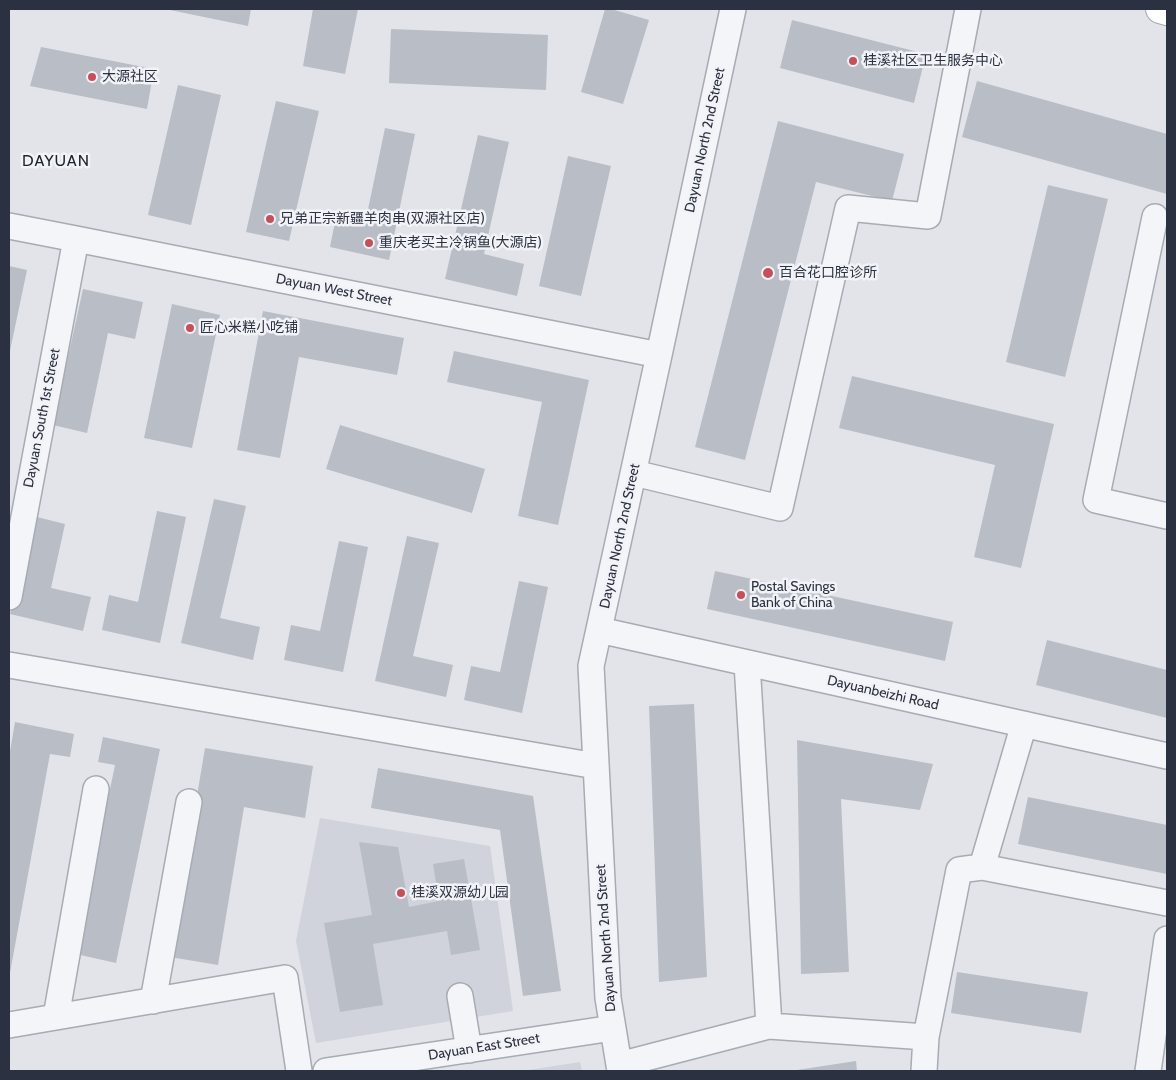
<!DOCTYPE html>
<html>
<head>
<meta charset="utf-8">
<style>
	body { margin:0 }
	#map { position:relative; width:1176px; height:1080px; overflow:hidden; background:#e2e4e9; font-family:Cabin,sans-serif }
	canvas { display:block }
	.frame { position:absolute; inset:0; border:10px solid #2b3140; pointer-events:none }
</style>
</head>
<body>
<div id="map">
<canvas width="1176" height="1080"></canvas>
<div class="frame"></div>
</div>
<script>
const context = document.querySelector('canvas').getContext('2d');
context.lineJoin = 'round';
function fill(path, color) {
  context.fillStyle = color;
  context.fill(path, 'evenodd');
}
function trace(path, color, width, dash) {
  context.strokeStyle = color;
  context.lineWidth = width;
  context.lineCap = dash ? 'butt' : 'round';
  context.setLineDash(dash || []);
  context.stroke(path);
}
function drawText(font, color, halo, rows, align = 'center') {
  context.font = font + ' Cabin,"Noto Sans SC",sans-serif';
  context.lineWidth = 5;
  context.setLineDash([]);
  context.textBaseline = 'middle';
  context.strokeStyle = halo;
  context.fillStyle = color;
  for (const [text, x, y, turn = 0] of rows) {
    context.save();
    context.translate(x, y);
    context.rotate((+turn || 0) * Math.PI / 180);
    context.textAlign = isNaN(turn) ? turn : align;
    if (halo) context.strokeText(text, 0, 0);
    context.fillText(text, 0, 0);
    context.restore();
  }
}
fill(new Path2D(`
	M320 818 490 846 513 1011 316 1043 296 941Z
	M580 1062 582 1071H522Z`), '#d0d3db');
fill(new Path2D(`
	M165 9H251L248 26Z
	M313 9H358L345 74 303 66Z
	M605 9H611L649 20 623 104 581 92Z
	M792 20 926 54 914 103 780 68Z
	M391 29 548 35 546 90 389 83Z
	M41 47 154 69 147 109 30 86Z
	M977 81 1167 134V194L962 137Z
	M178 85 221 95 191 225 148 215Z
	M276 101 319 111 289 241 246 232Z
	M778 121 904 154 892 201 816 182 745 460 695 447Z
	M385 128 415 134 389 260 330 247 337 212 366 219Z
	M478 135 509 142 484 254 524 264 517 296 445 279Z
	M568 156 611 166 581 296 539 286Z
	M1048 185 1108 199 1065 377 1006 362Z
	M9 266 27 270 10 351H9Z
	M83 289 143 302 135 339 108 333 87 433 53 425Z
	M172 304 220 315 192 448 144 438Z
	M263 311 404 338 397 375 299 357 280 458 237 450Z
	M454 351 589 380 558 525 518 516 542 402 447 382Z
	M852 376 1054 424 1021 568 974 557 995 465 839 428Z
	M340 425 485 469 472 513 326 469Z
	M214 499 246 506 220 618 260 627 253 660 181 643Z
	M157 511 186 517 160 643 102 630 109 595 138 602Z
	M33 516 65 524 51 588 91 597 83 631 10 614Z
	M407 536 439 543 413 656 453 665 446 697 375 681Z
	M339 541 368 547 343 672 284 660 291 625 320 631Z
	M715 571 953 622 945 661 707 609Z
	M519 581 548 587 522 713 464 700 471 666 500 672Z
	M1047 640 1167 670V718L1036 685Z
	M694 704 707 977 659 982 649 706Z
	M15 722 74 734 70 757 50 754 10 973H9V757Z
	M103 737 160 749 116 963 76 954 115 765 98 762Z
	M797 740 933 764 920 810 841 799 849 972 801 974Z
	M205 748 313 766 305 818 244 807 218 965 170 957Z
	M378 768 533 796 561 991 523 996 500 830 371 808Z
	M1028 797 1167 825V874L1018 844Z
	M359 842 398 847 409 907 439 901 433 864 464 859 480 950 451 955 447 931 373 944 383 1005 340 1012 324 923 372 915Z
	M957 972 1088 992 1081 1033 951 1013Z
	M856 1061 857 1071H797V1070Z`), '#b9bdc6');
const minor = new Path2D(`
	M1155 217 1096 500 1167 516
	M9 226 76 239 659 355
	M634 473 780 508 848 208 928 216 968 9
	M9 597 76 239
	M599 630 1167 756
	M747 663 769 1026
	M9 665 596 766
	M1024 724 982 867 1167 903
	M460 996 469 1050
	M153 1001 189 802
	M56 1017 96 789
	M9 1025 285 978 299 1071
	M619 1065 769 1026 926 1037
	M326 1071 613 1028
	M620 1071 608 998 591 666 659 355 733 9
	M924 1071 926 1037 959 870 982 867
	M1148 1071 1167 939`);
const major = new Path2D(`
	M1160 9 1167 11`);
trace(minor, '#a7abb3', 28);
trace(major, '#a2a8b4', 30);
trace(minor, '#f4f5f8', 25);
trace(major, '#fff', 28);
for (const [x, y, r, color] of [
	[853,61,5,"#c5505a"],
	[92,77,5,"#c5505a"],
	[270,219,5,"#c5505a"],
	[369,243,5,"#c5505a"],
	[768,273,6,"#c5505a"],
	[190,328,5,"#c5505a"],
	[741,595,5,"#c5505a"],
	[401,893,5,"#c5505a"]
]) {
  const dot = new Path2D();
  dot.arc(x, y, r, 0, 2 * Math.PI);
  context.fillStyle = color;
  context.fill(dot);
  trace(dot, '#f1f3f7', 2);
}
drawText('14px', '#2b3140', '#f1f3f7', [
	["桂溪社区卫生服务中心",863,61],
	["大源社区",102,77],
	["兄弟正宗新疆羊肉串(双源社区店)",280,219],
	["重庆老买主冷锅鱼(大源店)",379,243],
	["百合花口腔诊所",779,273],
	["匠心米糕小吃铺",200,328],
	["Postal Savings",751,587],
	["Bank of China",751,603],
	["桂溪双源幼儿园",411,893]
], 'left');
drawText('14px', '#2b3140', '#f1f3f7', [
	["Dayuan North 2nd Street",705,140,-78],
	["Dayuan West Street",334,290,11],
	["Dayuan South 1st Street",42,418,-79],
	["Dayuan North 2nd Street",620,536,-78],
	["Dayuanbeizhi Road",883,693,13],
	["Dayuan North 2nd Street",606,938,-94],
	["Dayuan East Street",484,1047,-9]
]);
context.letterSpacing = '1px';
drawText('16px', '#1d2331', '#f1f3f7', [
	["DAYUAN",56,161]
]);
context.letterSpacing = '0px';
</script>
</body>
</html>
